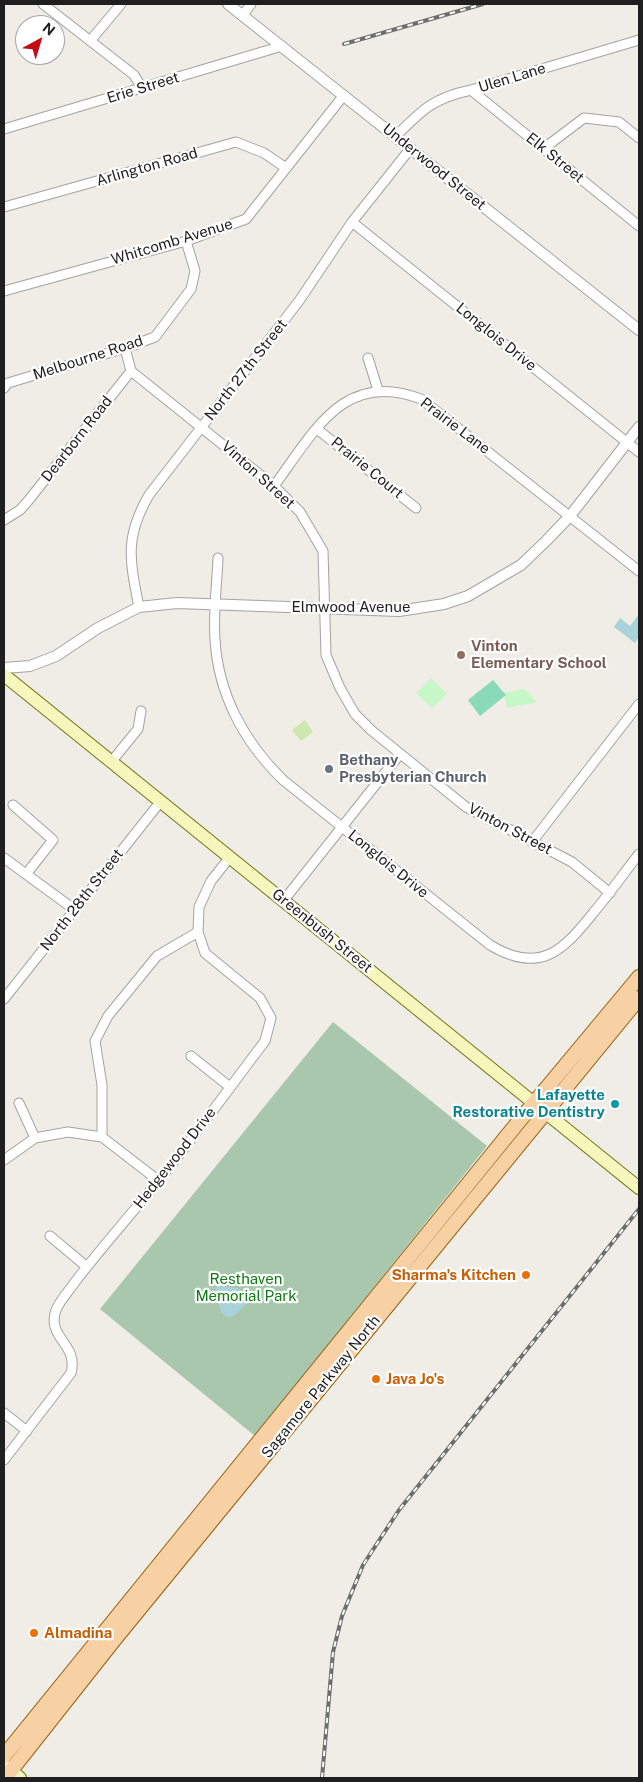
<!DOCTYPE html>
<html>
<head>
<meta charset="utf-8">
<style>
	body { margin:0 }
	#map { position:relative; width:643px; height:1782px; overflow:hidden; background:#f0ece6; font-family:"Public Sans",sans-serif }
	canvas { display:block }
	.frame { position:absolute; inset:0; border:5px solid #1f1f1f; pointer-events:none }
	.north { position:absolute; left:15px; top:15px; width:50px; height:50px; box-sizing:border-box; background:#fff; border:1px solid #a5a5a5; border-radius:50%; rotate:39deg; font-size:14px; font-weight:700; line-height:20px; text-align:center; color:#1f1f1f }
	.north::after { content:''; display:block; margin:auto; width:18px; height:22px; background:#c50a12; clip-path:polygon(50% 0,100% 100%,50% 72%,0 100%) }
</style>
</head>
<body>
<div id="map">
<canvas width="643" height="1782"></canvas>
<div class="frame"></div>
<div class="north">N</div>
</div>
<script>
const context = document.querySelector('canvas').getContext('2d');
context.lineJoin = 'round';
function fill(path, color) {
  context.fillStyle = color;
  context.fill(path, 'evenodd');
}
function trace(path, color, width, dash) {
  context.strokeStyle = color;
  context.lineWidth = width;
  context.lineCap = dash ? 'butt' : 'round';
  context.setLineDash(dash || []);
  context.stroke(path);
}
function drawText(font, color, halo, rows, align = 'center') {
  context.font = font + ' "Public Sans",sans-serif';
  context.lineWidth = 4.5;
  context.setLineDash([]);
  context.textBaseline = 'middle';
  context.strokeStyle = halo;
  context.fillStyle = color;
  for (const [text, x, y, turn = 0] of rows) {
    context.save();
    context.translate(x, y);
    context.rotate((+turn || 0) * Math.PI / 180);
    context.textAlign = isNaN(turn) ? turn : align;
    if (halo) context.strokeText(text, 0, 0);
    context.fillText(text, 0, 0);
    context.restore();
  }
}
fill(new Path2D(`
	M305 720 313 732 301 741 292 730Z`), '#cde7af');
fill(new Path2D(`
	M333 1022 487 1146 255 1436 100 1309Z`), '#a9c7ac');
fill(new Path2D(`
	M431 678 447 694 432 708 416 693Z
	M524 689 537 702 507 708 504 693Z`), '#c6f7c8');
fill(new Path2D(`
	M493 680 506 695 480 716 468 700Z`), '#88dab8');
fill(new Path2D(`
	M639 614V637L635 643 614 627 620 618 630 626Z
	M218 1286 237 1288 244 1294 245 1306 233 1316 227 1317 222 1313 214 1291Z`), '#a9d2db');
const minor = new Path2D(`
	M43 4 134 75 142 88
	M243 15 251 4
	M90 41 121 4
	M471 90 639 226
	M4 129 282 46
	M396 136C422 110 433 98 471 90L639 40
	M543 149 584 118 619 122 639 138
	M4 207 236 142 264 153 286 168
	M352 222 639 452
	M4 291 186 241 246 219 344 95
	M368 358 378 390
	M131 371 274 486 300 512 323 551 326 655 340 688 355 714 371 730 466 807 572 862 610 893
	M4 388 8 383 125 348 155 337 191 289 195 271 186 241
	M317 429 416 508
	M274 486C314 432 344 369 421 399L639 571
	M4 520 20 510 28 501 131 371 125 348
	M218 558C217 585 213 612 215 639 218 694 244 742 283 780L490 945C540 975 563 951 594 912 610 893 624 873 639 854
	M139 607C130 561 124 538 149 495L299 301 352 222 410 149
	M112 761 138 729 141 711
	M13 805 53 840 27 873
	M532 842 639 704
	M4 858 75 910
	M284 900 400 754
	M4 999 161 801
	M191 1056 230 1087
	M19 1103 35 1138
	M102 1137V1085L95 1041 108 1016 157 956 198 932
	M4 1160 35 1138 68 1132 102 1137 159 1181
	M50 1236 87 1267
	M4 1413 27 1431
	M4 1460 71 1373C79 1344 46 1338 56 1310 60 1300 69 1291 75 1282 99 1251 125 1221 150 1191 190 1143 227 1091 265 1041L271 1018 260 998 205 953 198 932 199 907 211 881 230 857`);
const tertiary = new Path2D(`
	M228 4 639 330
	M4 668 30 666 56 656 98 628 139 607 177 603 399 611 444 604 468 596 521 565 547 540 570 516 639 427`);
const secondary = new Path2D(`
	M4 675 639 1188
	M4 1765 20 1778`);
const primary = new Path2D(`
	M4 1756 520 1120 639 977
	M5 1778 114 1640 639 998`);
trace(minor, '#a3a3a3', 11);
trace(tertiary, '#a3a3a3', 12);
trace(secondary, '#6b720a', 14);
trace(primary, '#935f08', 16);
trace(minor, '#fff', 9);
trace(tertiary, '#fff', 10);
trace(secondary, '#f6f7bd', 12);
trace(primary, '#f7d0a4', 14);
const rail = new Path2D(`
	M344 44 483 4
	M322 1778 333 1652 342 1616 363 1565 399 1510 639 1209`);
trace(rail, '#6d6d6d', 4);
trace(rail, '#fff', 2, [5.5]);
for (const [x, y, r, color] of [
	[461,655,5,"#8d6e63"],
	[329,769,5,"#6b7280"],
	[615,1104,5,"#0f9aa8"],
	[526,1275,5,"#e8710a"],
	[376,1379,5,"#e8710a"],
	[34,1633,5,"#e8710a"]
]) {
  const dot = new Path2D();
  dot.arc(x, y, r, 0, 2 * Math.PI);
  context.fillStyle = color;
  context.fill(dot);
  trace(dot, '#fff', 2);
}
drawText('15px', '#1f1f1f', '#fff', [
	["Ulen Lane",512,78,-17],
	["Erie Street",143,88,-17],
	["Elk Street",555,158,39],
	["Arlington Road",147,167,-16],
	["Underwood Street",434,167,39],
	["Whitcomb Avenue",172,242,-17],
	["Longlois Drive",496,337,39],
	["Melbourne Road",88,358,-18],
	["North 27th Street",246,370,-52],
	["Prairie Lane",455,426,37],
	["Dearborn Road",77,439,-52],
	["Prairie Court",367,468,39],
	["Vinton Street",258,475,42],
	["Elmwood Avenue",351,607],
	["Vinton Street",510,829,28],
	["Longlois Drive",388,864,39],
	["North 28th Street",82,900,-52],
	["Greenbush Street",322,931,39],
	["Hedgewood Drive",175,1158,-52],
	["Sagamore Parkway North",321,1387,-51]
]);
drawText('bold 15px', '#785e54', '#fff', [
	["Vinton",471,646],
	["Elementary School",471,663]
], 'left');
drawText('bold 15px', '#5b616d', '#fff', [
	["Bethany",339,760],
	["Presbyterian Church",339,777]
], 'left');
drawText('bold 15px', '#0d838f', '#fff', [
	["Lafayette",605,1095],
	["Restorative Dentistry",605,1112]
], 'right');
drawText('bold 15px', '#c56008', '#fff', [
	["Sharma's Kitchen",516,1275,"right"],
	["Java Jo's",386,1379],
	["Almadina",44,1633]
], 'left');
drawText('15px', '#117a16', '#fff', [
	["Resthaven",246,1279],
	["Memorial Park",246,1296]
]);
</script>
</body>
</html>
